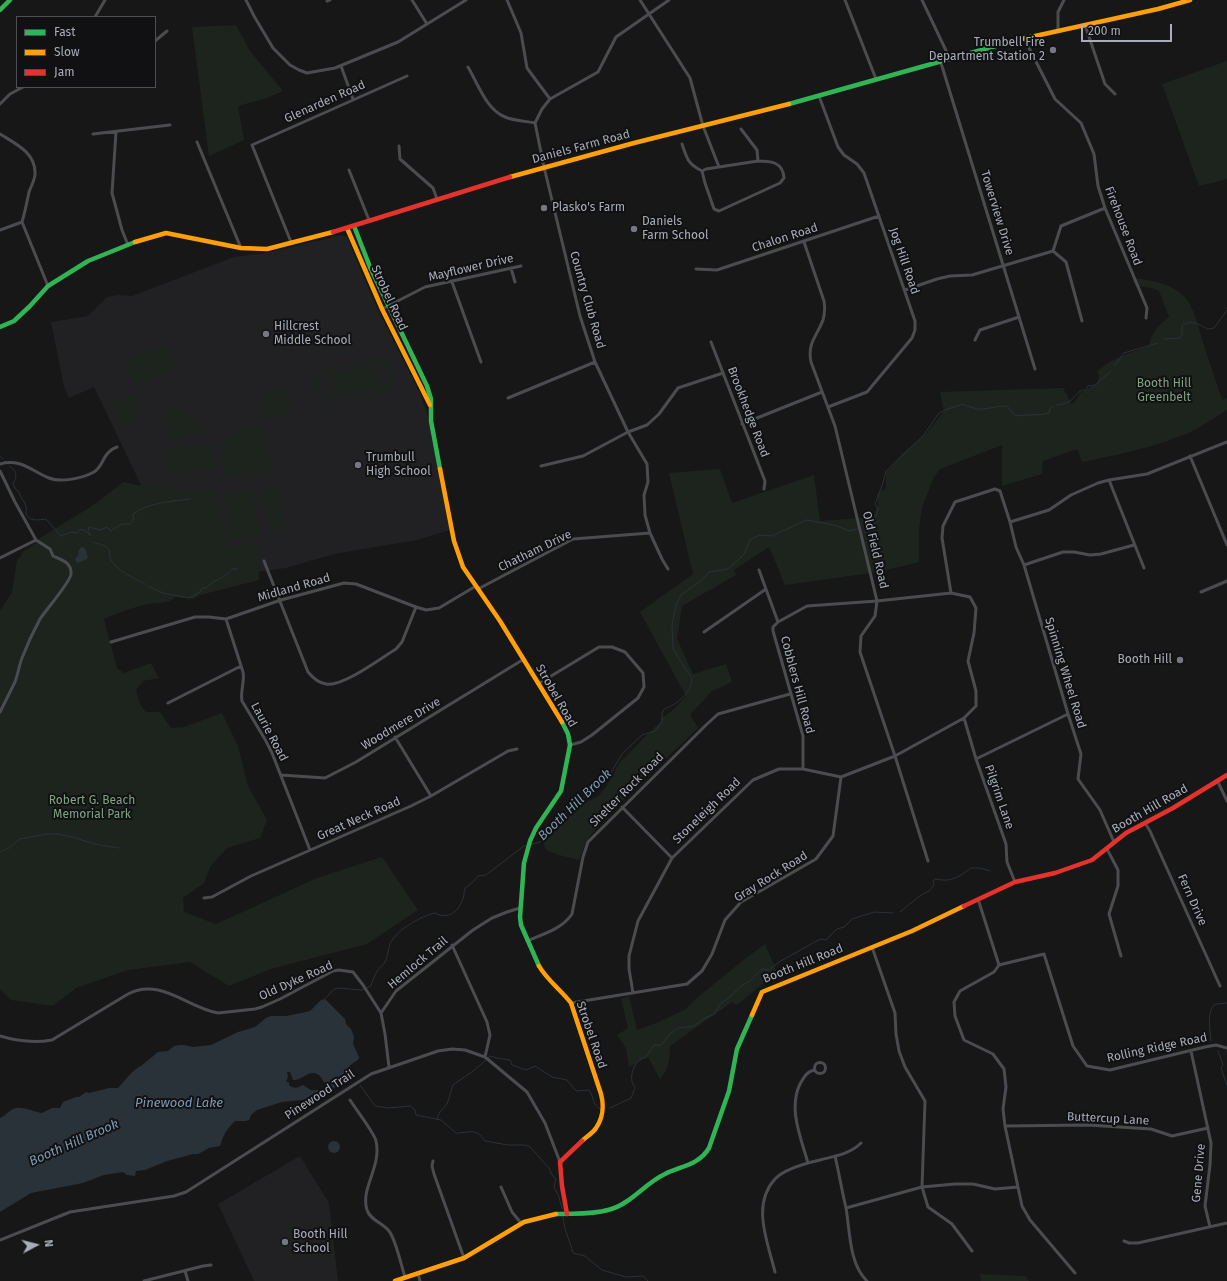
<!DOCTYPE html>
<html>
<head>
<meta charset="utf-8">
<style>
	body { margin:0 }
	#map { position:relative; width:1227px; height:1281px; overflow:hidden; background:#171717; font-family:"Fira Sans",sans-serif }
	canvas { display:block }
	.legend { position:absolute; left:16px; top:16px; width:140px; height:72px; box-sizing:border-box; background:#111113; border:1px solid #4d4f55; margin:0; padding:5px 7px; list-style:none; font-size:12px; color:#a8adb8 }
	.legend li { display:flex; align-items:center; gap:8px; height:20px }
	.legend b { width:20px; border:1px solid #4d4f55 }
	.north { position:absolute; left:16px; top:1225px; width:40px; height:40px; -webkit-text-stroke:3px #111113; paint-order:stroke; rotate:83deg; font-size:11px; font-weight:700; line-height:16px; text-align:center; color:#a8adb8 }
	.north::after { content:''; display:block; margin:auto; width:14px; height:18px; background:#a8adb8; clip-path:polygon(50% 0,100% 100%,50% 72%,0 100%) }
	.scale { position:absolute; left:1081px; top:24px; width:91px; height:18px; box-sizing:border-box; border:2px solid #a8adb8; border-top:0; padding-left:5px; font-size:12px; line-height:14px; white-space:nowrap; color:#a8adb8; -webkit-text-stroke:3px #111113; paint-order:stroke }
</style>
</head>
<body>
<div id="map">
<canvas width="1227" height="1281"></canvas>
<ul class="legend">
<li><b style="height:5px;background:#30b455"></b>Fast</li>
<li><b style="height:5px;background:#ff9f0a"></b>Slow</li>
<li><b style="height:5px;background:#e5322d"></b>Jam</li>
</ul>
<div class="north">N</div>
<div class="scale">200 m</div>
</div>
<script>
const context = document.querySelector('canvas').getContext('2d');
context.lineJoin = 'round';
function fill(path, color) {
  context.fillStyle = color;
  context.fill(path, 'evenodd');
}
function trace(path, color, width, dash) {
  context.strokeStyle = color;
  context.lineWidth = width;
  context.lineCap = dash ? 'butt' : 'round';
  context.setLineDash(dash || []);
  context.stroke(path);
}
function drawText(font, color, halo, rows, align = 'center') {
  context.font = font + ' "Fira Sans",sans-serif';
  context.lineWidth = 4;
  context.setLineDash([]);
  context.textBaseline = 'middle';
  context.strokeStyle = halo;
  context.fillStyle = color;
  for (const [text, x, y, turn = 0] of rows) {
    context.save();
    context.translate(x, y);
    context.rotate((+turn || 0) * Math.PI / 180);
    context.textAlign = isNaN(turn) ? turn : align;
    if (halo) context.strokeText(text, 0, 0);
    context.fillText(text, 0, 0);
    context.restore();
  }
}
fill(new Path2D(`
	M341 235 347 237 376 306 419 391 427 413 450 530 417 540 334 554 286 568 248 573 151 506 94 387 69 398 64 387 51 322 88 316 107 297 117 295 132 296 234 257 266 253Z
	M300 1156 329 1203 338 1281H254L218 1204Z`), '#212123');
fill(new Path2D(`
	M236 25 250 51 283 91 267 98 238 106 244 140 209 156 192 27Z
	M1227 61V179L1199 186 1162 84Z
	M1132 278C1151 280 1170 283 1184 296 1194 306 1199 329 1203 342 1209 361 1216 381 1222 400L1227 398V410C1211 420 1196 431 1178 437 1147 449 1115 455 1082 462L1077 449 1043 461 1042 474 1002 486V445L940 469 934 477 922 507 919 530V562L878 572 785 585 769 547 734 570 736 575 682 606 677 639 693 674 726 664 732 682 712 691 690 715 698 728 601 821 586 842 579 860 559 855 546 850 543 841 551 836 579 806 598 796 606 787 620 762 661 721V718L672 711 686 696 640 612 693 574 669 473 720 469 732 503 814 475 820 521 873 517 878 505 877 494 886 488V473L903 453 925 435 944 411 940 392 1063 388 1072 404 1075 402 1080 393C1087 391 1090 386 1097 384L1099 376 1097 372C1110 358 1132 353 1149 346 1150 334 1160 323 1169 317L1159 291 1152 288 1135 286Z
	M169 345 177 369 133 384 125 360Z
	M384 357V361C399 370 396 389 380 394 369 396 339 403 329 402 323 400 318 396 316 389 314 383 316 377 320 372L318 369ZM374 362C391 361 397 380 383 390L332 399C317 396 313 380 326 371Z
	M377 365 381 387 332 396 328 374Z
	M281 388H288L290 414 287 416 263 419C260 401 260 391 281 388Z
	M134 395C141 411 139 426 119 427L112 406 108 403 110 401 114 402Z
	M173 407C189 409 198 418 203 432L173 441 171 439 166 421 165 408Z
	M251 426 262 427 273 470 270 474 225 476C221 466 218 445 228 437 234 431 243 429 251 426Z
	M212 444 215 469 166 474 163 449Z
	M123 482 137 485 217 492 227 546 258 544 259 580 200 595 194 599 176 597C167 605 154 602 143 605 130 609 117 613 104 619L117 668 124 673 151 663 159 678 143 681 136 690 140 704 146 712H160L171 728 184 727 222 713 238 746 248 786 267 820 260 838 227 848 210 867 204 883 183 898 184 912 216 924 317 878 382 857 418 910 367 944 271 969 229 986 190 962 128 970 76 988 53 1006 11 1000 0 989V611L12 592 17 560 21 556 22 552 31 547 40 538 95 504Z
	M279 487 285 529 269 532 262 490Z
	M252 490 260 535 231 540 224 495Z
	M765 944 777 972 737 1005 732 1002 670 1046C670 1058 669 1070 660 1079L648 1057 629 1067 626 1048 617 1035 628 1028 621 999 629 996 637 1030 659 1022 686 1009 698 997 746 958Z
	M296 1224 306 1236 299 1243 287 1229 292 1225Z
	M980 1274 1026 1276 1029 1281H981Z`), '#1d241e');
fill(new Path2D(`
	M81 547 85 548 88 558 85 560 77 563 75 558 78 556 79 550Z
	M325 999 345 1019 346 1024 351 1029 354 1037 353 1044 359 1057 358 1060C351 1064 344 1069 345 1078L343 1081H341L331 1091C325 1086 322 1076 317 1074 308 1070 302 1081 293 1080L290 1072H287L288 1077 286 1082H289V1085C293 1089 298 1088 303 1085 314 1092 308 1090 321 1090L324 1094 321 1098 282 1102 257 1110 251 1115 249 1120 245 1121H235C225 1131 224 1134 220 1146L209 1148 198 1154H193L167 1161 145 1170 136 1171 135 1176 127 1175 123 1172 104 1175 83 1183 31 1193 0 1212V1118C6 1116 8 1111 13 1109 22 1105 33 1112 42 1113L52 1108H60L63 1102 76 1097H79L86 1092 89 1093 109 1088H118C124 1082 133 1069 141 1066L158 1052 168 1051 174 1046 179 1045H184L193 1047 211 1045 238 1032 255 1027 266 1018 271 1016H286L306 1012 310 1011 321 1000Z
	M328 1147a6 6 0 1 1 12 0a6 6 0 1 1-12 0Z`), '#2a3239');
trace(new Path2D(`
	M1164 339 1180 338 1182 334V326C1190 318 1200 325 1208 329L1214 328 1227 310
	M1115 365 1124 353 1158 343
	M1057 405C1070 403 1071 401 1080 391L1086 390 1088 386C1093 385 1097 386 1099 381L1110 372
	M0 456 3 459
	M9 466C18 471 17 476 13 484L15 488 19 492C20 498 25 501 26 507 27 508 26 511 26 513 28 522 39 520 46 519L61 536 71 532 77 533 80 529 84 530 91 536 88 531 89 527 100 530 107 527 111 531 122 524H130L134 519 133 514C149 502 170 502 190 499
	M865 527 874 524 878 509 875 504 883 483 886 471 923 436 939 413 945 410 963 404C984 414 988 406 1007 406L1013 413 1017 416C1028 414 1038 416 1049 413L1050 408 1053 406
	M93 542C101 545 106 544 110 552 106 566 134 578 145 584
	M148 586 163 593 189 598 200 592 202 588H206C211 581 226 578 232 569H237
	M530 845 540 842 547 835 553 824 587 795 598 788 609 776 622 754 642 735 655 731 662 722V713L664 709C677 704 691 694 692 679L673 649 672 625 676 605 681 595 702 580 709 572 728 569 744 554 750 540 759 535 772 536 806 520 834 525 850 531 857 529
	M0 852 9 848 20 839 46 834H58L76 838 94 844 119 848
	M900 912 921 895 929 891 934 885 933 881 936 879C951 883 960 876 971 868H980L990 871
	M325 999 334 989 338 988 362 990 371 986C373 981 374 976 377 971 379 968 383 965 385 962 388 956 388 950 390 944 396 930 421 916 435 913 446 919 456 914 461 903 464 899 464 892 465 888L473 882 478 876 486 875 524 846H527
	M1211 1041C1210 1033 1207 1011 1214 1005 1218 1003 1223 1004 1227 1003
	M1218 1051 1223 1065 1221 1068 1227 1085
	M488 1058 490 1056 497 1058 510 1060 512 1065 526 1070 535 1066 552 1077 567 1080 576 1091 589 1090C594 1096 592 1105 600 1109
	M346 1079 351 1081
	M360 1085 375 1106 388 1108 410 1106 415 1110 416 1115 441 1120 456 1133C470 1133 475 1127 485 1141L508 1145H526L530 1147 549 1168 552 1175 556 1179 554 1187 559 1197 562 1209
	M610 1108 631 1098 635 1088C634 1086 633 1084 632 1082 630 1072 636 1058 646 1057L654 1045H661L670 1034 678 1028 694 1026 705 1018 714 1014 721 1003 730 997 741 986 751 980 762 969 769 970 779 962 813 943 821 939 826 940 837 929 844 927 852 919 874 912 893 913
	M437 1120 439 1113 447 1104 453 1085 473 1071 486 1060
	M563 1217C564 1230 570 1241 573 1253L585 1256 602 1270 626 1277 643 1276 648 1281`), '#2a3239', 1);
trace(new Path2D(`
	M246 0 254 16 273 48 290 65 299 70 307 73 335 68 398 42 466 0
	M412 0 427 24
	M507 0 521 33 527 68 550 99
	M640 0 690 78 703 126 719 167
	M845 0 876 79
	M922 0 950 59
	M327 1 330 0
	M95 17 105 0
	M1085 25 1105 84 1115 94
	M1058 31V12L1064 0
	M1024 38 1055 99 1081 123 1094 154 1098 186 1105 208 1147 308 1146 318
	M155 41 167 31
	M941 63 1035 369
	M341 66 353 99
	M468 67C478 84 486 109 505 117 514 121 526 121 535 123
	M819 96 838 147 844 155 857 164 864 173 915 321V330L912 338 867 392 828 407
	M0 104 10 94 23 87
	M741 129 757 150 758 161
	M116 132 112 193 122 230 128 245
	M0 134C16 144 36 153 35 174 35 180 31 186 29 192 27 202 25 212 22 222
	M93 134 170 125
	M197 142 241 248
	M682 144C687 159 688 164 702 171
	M399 146 400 159 433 188 437 199
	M758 161C771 161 783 162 784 178L780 183 719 211 714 209 705 183 702 171 706 169Z
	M349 170 369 220
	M22 222 48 286
	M0 230 22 222
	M291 242 252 145 407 76
	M804 242 824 301C825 307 825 313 823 320 817 336 807 343 811 362L835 426 877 601 875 616 861 636 860 652 895 756 928 861
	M1053 251 1066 262 1082 321
	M1053 251 1061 226 1105 208
	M511 268 515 282
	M696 269 717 270 879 216
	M452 282 481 362
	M905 290 937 279 950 276 972 275 1053 251
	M382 309 425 287 521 266
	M975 340 980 330 1019 317
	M711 342 765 481 764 489
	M508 398 595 362
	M742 424 822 392
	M1190 456 1227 545
	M0 464C20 458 32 471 49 478 61 483 83 478 94 472 102 467 103 457 109 452 111 450 114 448 117 447
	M541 466 583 456 628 432 647 425 659 414 678 388 723 373
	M0 471 15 502 36 540 50 549 53 556C62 560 72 563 71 574 71 581 46 610 40 619 33 632 27 645 22 658 19 666 18 674 15 682 10 692 5 702 0 712
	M1109 480 1144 568
	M1010 522 1049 510 1071 495 1098 483 1109 480 1147 474 1227 442
	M0 558 36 540
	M264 561 308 672C313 678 318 683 326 684 343 687 381 658 396 649L402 642 416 607
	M1024 565 1063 552H1074L1090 555 1101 554 1134 545
	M668 569 662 559 650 533 645 515 644 495 648 482 647 464 628 432 595 362 580 316 544 167 535 123 542 109 550 99 598 72 616 37 669 0
	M759 570 778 622
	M478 589 573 539 650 533
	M1201 592 1227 581
	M951 593 942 538 943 526 955 502 995 489 1000 491 1010 522 1016 547 1024 565 1068 714 1081 754 1078 779 1100 810 1114 842
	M226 619 243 672C245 682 240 691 242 701L266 741 272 753 310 850
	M704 632 766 589
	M111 642 195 617H209L226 619 281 600 344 583 356 584 416 607 426 610 439 608 476 586
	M538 684 599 647H612L625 652 643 673 644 687 638 698 592 735 581 742 570 745
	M168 703 241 666
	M964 718 976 759 1006 844 1007 862 1015 882
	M395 737 431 796
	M976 759 1068 714
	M281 775 325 778 356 762 524 659
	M1217 780 1227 801
	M622 807 672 858
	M1145 823 1150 831 1220 986
	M1107 849 1118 870V886L1109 914 1121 956
	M204 898 212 897 251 876 411 806 431 796 508 751 517 749
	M978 899 999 965 1044 954 1073 1046 1087 1066 1110 1070 1205 1047 1216 1045 1227 1048
	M527 941C543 934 562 929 572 914L583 857 588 842 706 725 718 714 790 694
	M452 945 487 1022 490 1035 485 1057
	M872 947 895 1013 896 1034 899 1051 905 1067 925 1101 922 1187 928 1207 952 1224 972 1251
	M999 965 994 972 960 991 954 1002 955 1016 964 1040 993 1054 1004 1069 1006 1087 1003 1109 1005 1126 1022 1206 1030 1220 1075 1273
	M633 993 629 969V956L638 921 672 858 753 780 779 769H803L841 777 895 756 964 718 976 706V691L968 661 974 633 976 608 970 597 951 593 877 601 807 606 778 622 773 627V631L803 736V769
	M571 1003 687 984 702 971 712 954 725 920 741 902 816 859 833 836 841 777
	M0 1036C16 1041 35 1043 52 1040L128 994C160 977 188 1008 218 1013L255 1009 262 1007 280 999 333 971 339 970 353 972 363 985 381 1013
	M1191 1051 1211 1143 1210 1165 1205 1206 1210 1227
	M814.5 1068a5.5 5.5 0 1 1 11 0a5.5 5.5 0 1 1-11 0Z
	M389 1067 385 1034 381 1013 396 991 473 930 492 918 507 912 520 908
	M350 1100C355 1108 375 1134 376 1141 382 1167 360 1188 367 1210 370 1220 383 1223 389 1231 396 1240 401 1265 405 1277
	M1005 1126 1088 1125 1135 1128 1151 1129 1172 1136 1208 1128
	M835 1156C839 1173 842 1191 846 1208 850 1231 849 1264 867 1281
	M433 1161 432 1166 434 1174 464 1258
	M808 1163C801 1138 788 1109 800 1084 804 1077 807 1071 815 1070
	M501 1187 512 1212 521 1223
	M846 1208 922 1187 955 1184H973L995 1189 1018 1187
	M0 1240 70 1212 174 1196 186 1192 371 1074 438 1051 452 1049 465 1050 485 1057 527 1092 545 1123 560 1162
	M1124 1241 1129 1243H1138L1227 1223
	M185 1271 188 1281
	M775 1272C768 1243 751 1205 775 1179 784 1169 807 1163 820 1160 835 1156 850 1154 861 1143
	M418 1274 420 1281
	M144 1281 203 1266 211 1265`), '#4b4c50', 3);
trace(new Path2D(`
	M0 10 10 0
	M789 104 1017 40
	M354 226 370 267 427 386 431 399V421L440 469
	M0 327 14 321 30 306 48 286 88 261 135 242
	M539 966 521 925 520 917 524 863 530 841 536 828 561 791 570 745 568 734 562 722
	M556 1214C574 1213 591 1215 608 1210 630 1205 645 1183 665 1174 681 1166 699 1165 709 1148L729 1091 737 1049 752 1015`), '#30b455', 4.5);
trace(new Path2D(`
	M1017 40 1158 9 1190 0
	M510 177 634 143 789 104
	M347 228 382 309 430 405
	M135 242 166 233 241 248 267 249 333 232
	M440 469 454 541 463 567 500 621 562 722
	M539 966C547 980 561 990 571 1003L601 1094C604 1105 603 1118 596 1128 593 1133 586 1137 582 1141
	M752 1015 762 992 912 931 964 906
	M395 1281 464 1258 524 1222 556 1214`), '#ff9f0a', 4.5);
trace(new Path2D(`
	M333 232 510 177
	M964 906 1015 882 1055 873 1092 860 1126 833 1173 808 1227 775
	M567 1214 562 1186 560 1162 582 1141`), '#e5322d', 4.5);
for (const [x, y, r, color] of [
	[1053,50,4,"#757880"],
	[544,208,4,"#757880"],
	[634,229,4,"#757880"],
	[266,334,4,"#757880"],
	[358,465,4,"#757880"],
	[1180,660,4,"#757880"],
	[285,1242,4,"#757880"]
]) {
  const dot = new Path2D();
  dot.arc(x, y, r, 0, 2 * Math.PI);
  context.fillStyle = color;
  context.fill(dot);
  trace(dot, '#111113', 1.5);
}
drawText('12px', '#a8adb8', '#111113', [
	["Trumbell Fire",1045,43,"right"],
	["Department Station 2",1045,57,"right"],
	["Plasko's Farm",552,208],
	["Daniels",642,222],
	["Farm School",642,236],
	["Hillcrest",274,327],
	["Middle School",274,341],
	["Trumbull",366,458],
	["High School",366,472],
	["Booth Hill",1172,660,"right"],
	["Booth Hill",293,1235],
	["School",293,1249]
], 'left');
drawText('12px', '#a8adb8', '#111113', [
	["Glenarden Road",325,102,-24],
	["Daniels Farm Road",581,147,-15],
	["Towerview Drive",997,213,73],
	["Firehouse Road",1123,226,69],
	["Chalon Road",785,238,-18],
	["Jog Hill Road",904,261,71],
	["Mayflower Drive",471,268,-13],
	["Strobel Road",389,298,65],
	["Country Club Road",587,300,74],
	["Brookhedge Road",748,412,69],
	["Old Field Road",875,550,77],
	["Chatham Drive",535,551,-26],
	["Midland Road",294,588,-16],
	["Spinning Wheel Road",1065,673,73],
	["Cobblers Hill Road",797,685,75],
	["Strobel Road",556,696,60],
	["Woodmere Drive",401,724,-31],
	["Laurie Road",269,732,62],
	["Shelter Rock Road",627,790,-45],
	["Pilgrim Lane",999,797,71],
	["Booth Hill Road",1150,809,-30],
	["Stoneleigh Road",707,811,-44],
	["Great Neck Road",359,819,-24],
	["Gray Rock Road",771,877,-32],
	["Fern Drive",1192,900,66],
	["Hemlock Trail",418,963,-40],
	["Booth Hill Road",803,964,-22],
	["Old Dyke Road",296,981,-24],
	["Strobel Road",591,1035,71],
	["Rolling Ridge Road",1157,1048,-12],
	["Pinewood Trail",320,1095,-33],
	["Buttercup Lane",1108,1119,3],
	["Gene Drive",1199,1173,-85]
]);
drawText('12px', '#7fa381', '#111113', [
	["Booth Hill",1164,384],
	["Greenbelt",1164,398],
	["Robert G. Beach",92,801],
	["Memorial Park",92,815]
]);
drawText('italic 13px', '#7f9bb3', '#111113', [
	["Booth Hill Brook",575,805,-44],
	["Pinewood Lake",179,1103],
	["Booth Hill Brook",74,1143,-24]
]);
</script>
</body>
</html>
